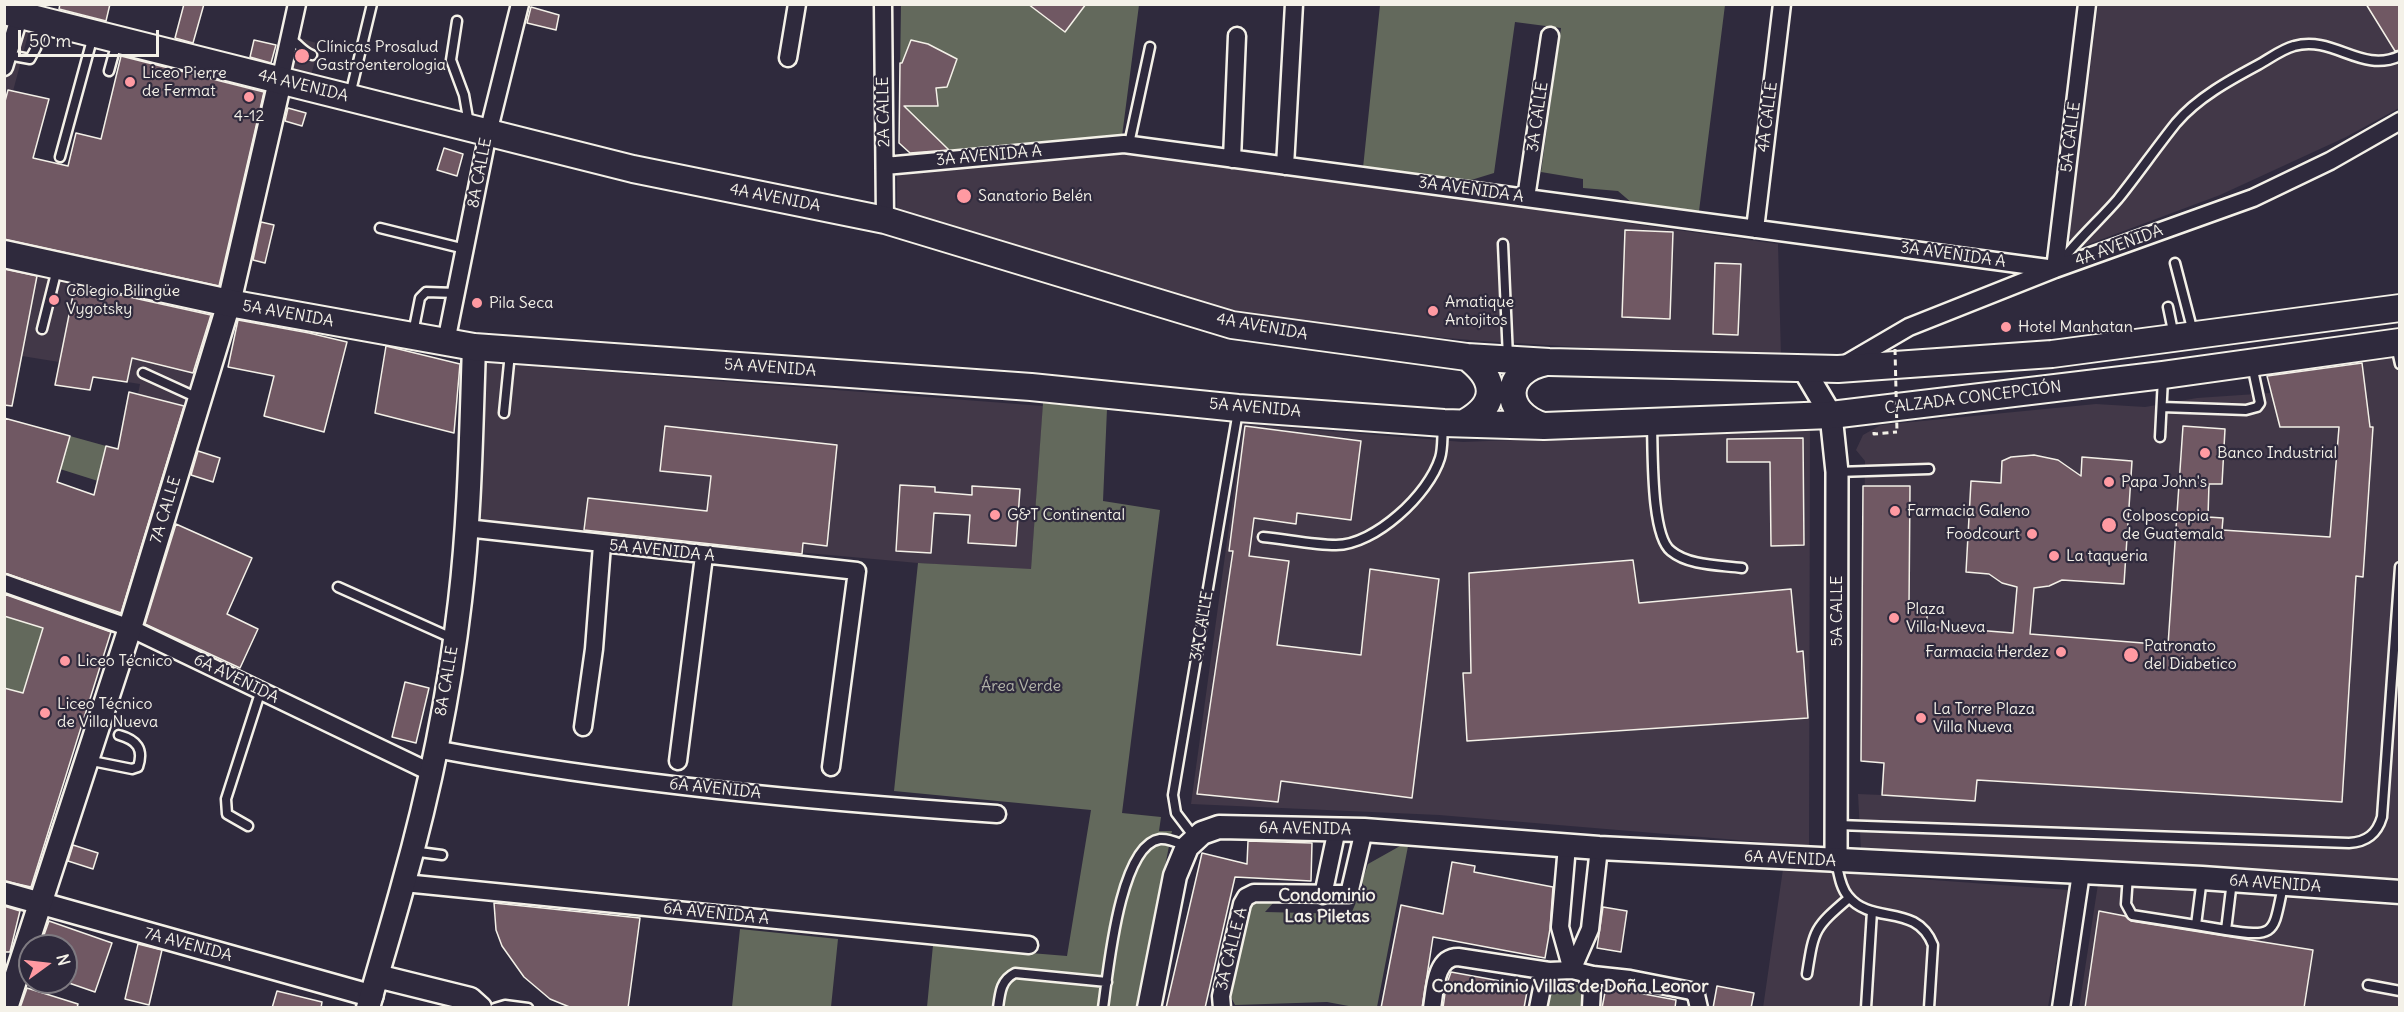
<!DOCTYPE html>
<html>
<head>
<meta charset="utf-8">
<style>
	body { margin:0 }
	#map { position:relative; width:2404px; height:1012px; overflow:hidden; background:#2f2a3d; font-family:Delius,sans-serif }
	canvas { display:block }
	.frame { position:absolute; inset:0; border:6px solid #f4f1e8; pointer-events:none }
	.north { position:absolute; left:18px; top:934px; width:60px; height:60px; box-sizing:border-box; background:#2f2a3d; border:2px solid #7e7a81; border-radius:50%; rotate:75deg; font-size:16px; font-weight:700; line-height:24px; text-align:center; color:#f4f1e8 }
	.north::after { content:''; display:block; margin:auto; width:21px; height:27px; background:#ff9aa2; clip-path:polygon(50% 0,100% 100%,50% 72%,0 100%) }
	.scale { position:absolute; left:18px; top:30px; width:141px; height:27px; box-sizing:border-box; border:3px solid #f4f1e8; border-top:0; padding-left:8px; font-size:18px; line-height:21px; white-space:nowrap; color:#f4f1e8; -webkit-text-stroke:4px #2f2a3d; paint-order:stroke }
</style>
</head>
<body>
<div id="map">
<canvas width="2404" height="1012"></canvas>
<div class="frame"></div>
<div class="north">N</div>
<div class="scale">50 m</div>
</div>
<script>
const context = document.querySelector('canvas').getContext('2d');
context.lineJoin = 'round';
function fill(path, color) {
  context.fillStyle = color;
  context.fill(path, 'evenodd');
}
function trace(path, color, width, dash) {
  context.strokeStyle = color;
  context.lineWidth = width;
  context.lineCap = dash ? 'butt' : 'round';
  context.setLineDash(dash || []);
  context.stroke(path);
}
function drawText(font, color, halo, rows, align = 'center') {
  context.font = font + ' Delius,sans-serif';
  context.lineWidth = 4.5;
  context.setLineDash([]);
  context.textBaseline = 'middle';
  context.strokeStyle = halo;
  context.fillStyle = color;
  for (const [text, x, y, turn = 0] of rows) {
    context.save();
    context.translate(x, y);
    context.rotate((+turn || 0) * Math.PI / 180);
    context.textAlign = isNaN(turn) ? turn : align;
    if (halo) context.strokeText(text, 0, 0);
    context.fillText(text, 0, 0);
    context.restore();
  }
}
fill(new Path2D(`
	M5 5H36L5 121Z
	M2098 5H2399V108L2346 137 2220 195 2081 247 2069 238Z
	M292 36 320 44 311 75 283 67Z
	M1119 150 1529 207 1626 223 1778 244 1781 356 1661 352 1481 341 1335 328 1255 317 1197 305 950 226 897 212V175Z
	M37 274 76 283 59 362 22 356Z
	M146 298 214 313 186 406 138 394 140 384 127 382Z
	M2399 356V881L2328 874 2101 860 2065 864 1861 851 1858 794 1882 795 1884 763 1861 761 1865 461 1856 450 1863 435 1881 425 2096 404 2145 407 2197 398 2271 393 2267 376Z
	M487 363 1043 406 1031 570 918 563 475 523Z
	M1243 424 1463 442 1810 428 1809 846 1439 815 1191 804Z
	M1783 869 2069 890 2048 1007 1763 1008Z
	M2098 884 2399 906V1007L2079 1008Z`), '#423848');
fill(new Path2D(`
	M901 5H1139L1122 136 912 155 899 143Z
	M1380 5H1725L1699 211 1632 203 1618 191 1583 188V179L1541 172 1561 28 1515 22 1494 173 1468 181 1363 168Z
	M1043 403 1107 409 1103 501 1160 510 1122 813 1161 817 1159 831H1172L1137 1007H927L933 945 1067 956 1091 810 894 791 918 563 1031 569Z
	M70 436 106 446 98 481 60 469Z
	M4 616 43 628 23 693 5 688Z
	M1409 841 1377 1007H1354L1327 1002 1235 1005 1229 993 1250 905 1255 903 1275 901 1265 912 1351 914 1357 900 1365 901 1366 890 1362 882 1368 864Z
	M740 929 838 939 831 1007H732Z
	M1561 980 1584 987 1586 1007 1546 1008 1551 988Z`), '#63695c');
const building = new Path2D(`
	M60 4H110L106 21 59 9Z
	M184 4H204L193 43 175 38Z
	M1028 4H1086L1065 32Z
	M2366 4H2400V50L2395 51Z
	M531 7 559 15 556 30 527 23Z
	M254 40 276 45 271 63 250 57Z
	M911 40 928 44 957 59 947 87 936 88 938 106H904L949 150 910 153 899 143 900 63H902Z
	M121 56 264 92 219 286 4 239V105L8 90 49 99 33 158 68 166 76 133 101 139Z
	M288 108 306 113 302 126 285 121Z
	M444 148 463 154 457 176 437 170Z
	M261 222 274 225 265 263 253 260Z
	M1625 230 1673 232 1670 319 1622 317Z
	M1715 263 1741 264 1738 335 1713 334Z
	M4 269 37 276 12 406 4 405Z
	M75 285 211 315 193 373 132 358 127 382 93 377 90 390 55 385Z
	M238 320 309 333 347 342 324 432 264 416 274 376 228 367Z
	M386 346 460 364 454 433 375 413Z
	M2362 363 2370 427H2373L2363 577 2356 576 2342 802 1977 780 1975 801 1882 795 1884 763 1861 761 1863 486H1910L1909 607 1928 609 1926 626 2013 633 2017 587 2002 583 1989 574 1966 572 1971 481 2001 483 2002 461 2011 457 2034 455 2058 460 2081 476 2082 457 2132 461 2124 584 2062 580 2049 586 2034 588 2030 634 2168 645 2183 426 2225 429 2222 484H2209L2208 517 2223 518 2222 530 2330 537 2339 427H2280L2267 376Z
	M129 392 184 406 121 613 4 573V418L70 436 57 482 94 495 106 446 118 449Z
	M665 426 837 445 827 546 803 543 802 554 584 530 588 498 707 511 711 476 660 471Z
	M1245 426 1361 441 1351 520 1297 513 1296 524 1254 518 1249 556 1289 561 1277 645 1361 655 1370 569 1439 579 1412 798 1281 781 1278 802 1197 794 1233 551H1229Z
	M1803 438 1804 545 1771 546 1770 462H1727V439Z
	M198 451 220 458 213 482 191 475Z
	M900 485 935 487V492L972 495V486L1020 489 1016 546 968 543 970 515 934 513 931 553 896 551Z
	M176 524 252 558 227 614 258 629 240 668 145 624Z
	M1633 560 1639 603 1791 589 1797 652 1803 651 1808 718 1467 741 1463 673H1471L1469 573Z
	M4 594 111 632 31 887 4 881V688L23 693 43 628 4 616Z
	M405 682 429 688 416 743 392 737Z
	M1248 841 1312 843 1311 881 1235 877 1205 1008H1166L1202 853 1247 864Z
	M73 845 98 853 93 869 68 861Z
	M1452 862 1475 866 1474 872 1553 887 1550 929 1545 958 1433 937 1422 1008H1381L1401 905 1443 914Z
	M494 903 640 918 628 1008H572L550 999 524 977 502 946 496 930Z
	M4 906 20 911 10 952H4Z
	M1603 907 1627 911 1621 952 1597 948Z
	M2099 911 2125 916 2131 921 2313 950 2304 1008H2085Z
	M49 921 112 943 95 992 66 982V946H40Z
	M138 944 162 950 149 1005 125 999Z
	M1451 972 1528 986 1524 1008H1443L1446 986Z
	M1717 986 1754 993 1751 1008H1713Z
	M1606 987 1676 1000 1675 1008H1602Z
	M27 988 78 1004 77 1008H20Z
	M277 991 322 1002 321 1008H272Z`);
fill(building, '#705863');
trace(building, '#f4f1e8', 1.5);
const service = new Path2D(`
	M457 21 451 60 464 95 469 124
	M290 39C299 44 302 51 312 55
	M8 55 30 59 36 48 42 25
	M109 71 117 42
	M350 95 372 4
	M1129 144 1150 47
	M60 157 93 36
	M380 228 465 249
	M1503 244 1508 358
	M2060 263C2077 240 2099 221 2118 199 2138 174 2156 148 2176 123 2197 98 2230 80 2258 65 2269 59 2282 49 2294 46 2334 35 2361 74 2400 56
	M2175 263 2193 332
	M2168 307 2174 336
	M42 329 57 269
	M413 333 420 298 426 292 456 293
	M2396 346 2400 364
	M143 373 200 399
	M2162 407 2246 410 2257 407 2260 403 2252 365
	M504 413 510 353
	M1652 426C1653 452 1651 536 1671 551 1689 566 1720 565 1742 568
	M2160 437 2163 378
	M1837 472 1929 469
	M1263 537C1286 539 1312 545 1336 545 1375 545 1429 494 1440 458 1443 449 1442 437 1443 426
	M338 587 454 639
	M87 760 132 769 138 767C144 749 137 740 119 735
	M1838 825 2349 843C2367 842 2377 834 2382 817L2400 567
	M248 826 227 814 226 799 261 690
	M1195 838 1176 813 1173 795 1238 411
	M412 851 442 855
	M1836 862C1839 873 1840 887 1848 896 1872 926 1916 902 1933 945L1929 1008
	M2128 875 2126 904 2132 915 2196 925
	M2202 878 2196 925 2226 930
	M2232 881 2226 930C2277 938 2273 933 2283 886
	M1807 974C1814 929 1814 928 1849 898
	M2368 985 2400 991
	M495 1008 505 1005 528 1008
	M998 1008C1000 992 1001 980 1015 973L1107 982
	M1103 1008C1108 974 1119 845 1160 839 1169 838 1178 843 1186 846
	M1866 1008 1872 911`);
const minor = new Path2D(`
	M883 4 885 220
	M788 58 797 4
	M4 67 22 8
	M280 81 297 4
	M1232 159 1237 36
	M885 166 1124 144 2055 269 2087 4
	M1285 166 1294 4
	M1526 198 1550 36
	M1755 229 1782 4
	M446 342 488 133 520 4
	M1844 365 1909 327 2055 269 2253 198 2330 161 2400 121
	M466 528 857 571 831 767
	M4 583 130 628 430 772
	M583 727 594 649 602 545
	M435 749C621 784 809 801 997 814
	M678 761 704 556
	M1567 846 1560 927 1572 970
	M404 883 1029 945
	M1323 895 1337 829
	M1572 970 1590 929 1599 848
	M1585 973 1592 987 1591 1008
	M1222 1008 1221 996 1242 904 1246 897 1254 893 1349 894 1364 830
	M1432 1008C1435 990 1435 957 1458 957L1549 971 1572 970 1593 975 1630 979 1691 991 1696 995 1699 1008
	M1538 1008 1544 978 1549 971
	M2061 1008 2081 873`);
const tertiary = new Path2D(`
	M1803 368 1831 415 1837 472 1836 861
	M4 893 372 996`);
const secondary = new Path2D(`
	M377 976 470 999 480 1008
	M6 1008 130 628 229 303 280 81
	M368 1008C379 967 392 926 403 885 429 793 449 696 460 601 470 517 471 432 474 347
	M1149 1008 1175 876 1187 847 1202 833 1219 827 1364 830 1599 848 2202 878 2400 892`);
const primary = new Path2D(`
	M4 11 633 169 885 220 1232 325 1467 357 1549 362 1838 369 2052 354 2400 308
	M4 254 229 303 474 347 1031 387 1238 408 1444 423 1544 426 1831 415 2163 375 2400 342
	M1466 422C1499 403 1496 379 1467 357
	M1543 426C1502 413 1502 371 1546 362`);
trace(service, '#f4f1e8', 13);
trace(minor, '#f4f1e8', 21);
trace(tertiary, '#f4f1e8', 26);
trace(secondary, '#f4f1e8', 27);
trace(primary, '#f4f1e8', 30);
trace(new Path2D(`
	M1874 432V434L1897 432`), '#f4f1e8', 3, [6, 4.5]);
trace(service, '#2f2a3d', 8);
trace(minor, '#2f2a3d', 16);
trace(tertiary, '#2f2a3d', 21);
trace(secondary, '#2f2a3d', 22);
trace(primary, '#2f2a3d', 26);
trace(new Path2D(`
	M1895 349 1897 432`), '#f4f1e8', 3, [6, 4.5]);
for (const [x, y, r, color] of [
	[302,56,8,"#ff9aa2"],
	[130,82,6,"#ff9aa2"],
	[249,97,6,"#ff9aa2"],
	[964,196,8,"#ff9aa2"],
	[54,300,6,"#ff9aa2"],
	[477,303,6,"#ff9aa2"],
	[1433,311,6,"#ff9aa2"],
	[2006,327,6,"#ff9aa2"],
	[2205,453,6,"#ff9aa2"],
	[2109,482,6,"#ff9aa2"],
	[1895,511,6,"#ff9aa2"],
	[995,515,6,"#ff9aa2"],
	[2109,525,8,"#ff9aa2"],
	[2032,534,6,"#ff9aa2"],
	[2054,556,6,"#ff9aa2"],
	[1894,618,6,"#ff9aa2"],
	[2061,652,6,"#ff9aa2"],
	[2131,655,8,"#ff9aa2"],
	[65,661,6,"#ff9aa2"],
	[45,713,6,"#ff9aa2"],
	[1921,718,6,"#ff9aa2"]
]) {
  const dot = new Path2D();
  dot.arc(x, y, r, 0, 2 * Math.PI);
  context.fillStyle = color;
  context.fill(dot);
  trace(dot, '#2f2a3d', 2);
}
drawText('16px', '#f4f1e8', '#2f2a3d', [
	["Clínicas Prosalud",316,47],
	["Gastroenterologia",316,65],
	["Liceo Pierre",142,73],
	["de Fermat",142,91],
	["4-12",249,116,"center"],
	["Sanatorio Belén",978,196],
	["Colegio Bilingüe",66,291],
	["Vygotsky",66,309],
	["Amatique",1445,302],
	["Antojitos",1445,320],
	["Pila Seca",489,303],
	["Hotel Manhatan",2018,327],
	["Banco Industrial",2217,453],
	["Papa John's",2121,482],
	["Farmacia Galeno",1907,511],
	["G&T Continental",1007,515],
	["Colposcopia",2122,516],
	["de Guatemala",2122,534],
	["Foodcourt",2020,534,"right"],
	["La taqueria",2066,556],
	["Plaza",1906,609],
	["Villa Nueva",1906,627],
	["Patronato",2144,646],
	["del Diabetico",2144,664],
	["Farmacia Herdez",2049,652,"right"],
	["Liceo Técnico",77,661],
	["Liceo Técnico",57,704],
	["de Villa Nueva",57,722],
	["La Torre Plaza",1933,709],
	["Villa Nueva",1933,727]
], 'left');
drawText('16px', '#f4f1e8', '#2f2a3d', [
	["4A AVENIDA",303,86,14],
	["2A CALLE",884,112,-91],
	["3A CALLE",1538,117,-82],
	["4A CALLE",1768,117,-83],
	["5A CALLE",2071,137,-83],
	["3A AVENIDA A",989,156,-5],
	["8A CALLE",480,173,-79],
	["3A AVENIDA A",1471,190,8],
	["4A AVENIDA",775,198,11],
	["4A AVENIDA",2119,246,-20],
	["3A AVENIDA A",1953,255,8],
	["5A AVENIDA",288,314,10],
	["4A AVENIDA",1262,327,10],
	["5A AVENIDA",770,368,4],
	["CALZADA CONCEPCIÓN",1973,398,-7],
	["5A AVENIDA",1255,408,5],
	["7A CALLE",166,510,-73],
	["5A AVENIDA A",662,551,6],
	["5A CALLE",1837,611,-90],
	["3A CALLE",1202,626,-80],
	["6A AVENIDA",236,679,26],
	["8A CALLE",447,681,-80],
	["6A AVENIDA",715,789,6],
	["6A AVENIDA",1305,829,1],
	["6A AVENIDA",1790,859,3],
	["6A AVENIDA",2275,884,4],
	["6A AVENIDA A",716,914,6],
	["7A AVENIDA",188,945,15],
	["3A CALLE A",1232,949,-76]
]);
drawText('16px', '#b3b4a9', '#2f2a3d', [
	["Área Verde",1021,686]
]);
drawText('bold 18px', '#f4f1e8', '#2f2a3d', [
	["Condominio",1327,896],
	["Las Piletas",1327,917],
	["Condominio Villas de Doña Leonor",1570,987]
]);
</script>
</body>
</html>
